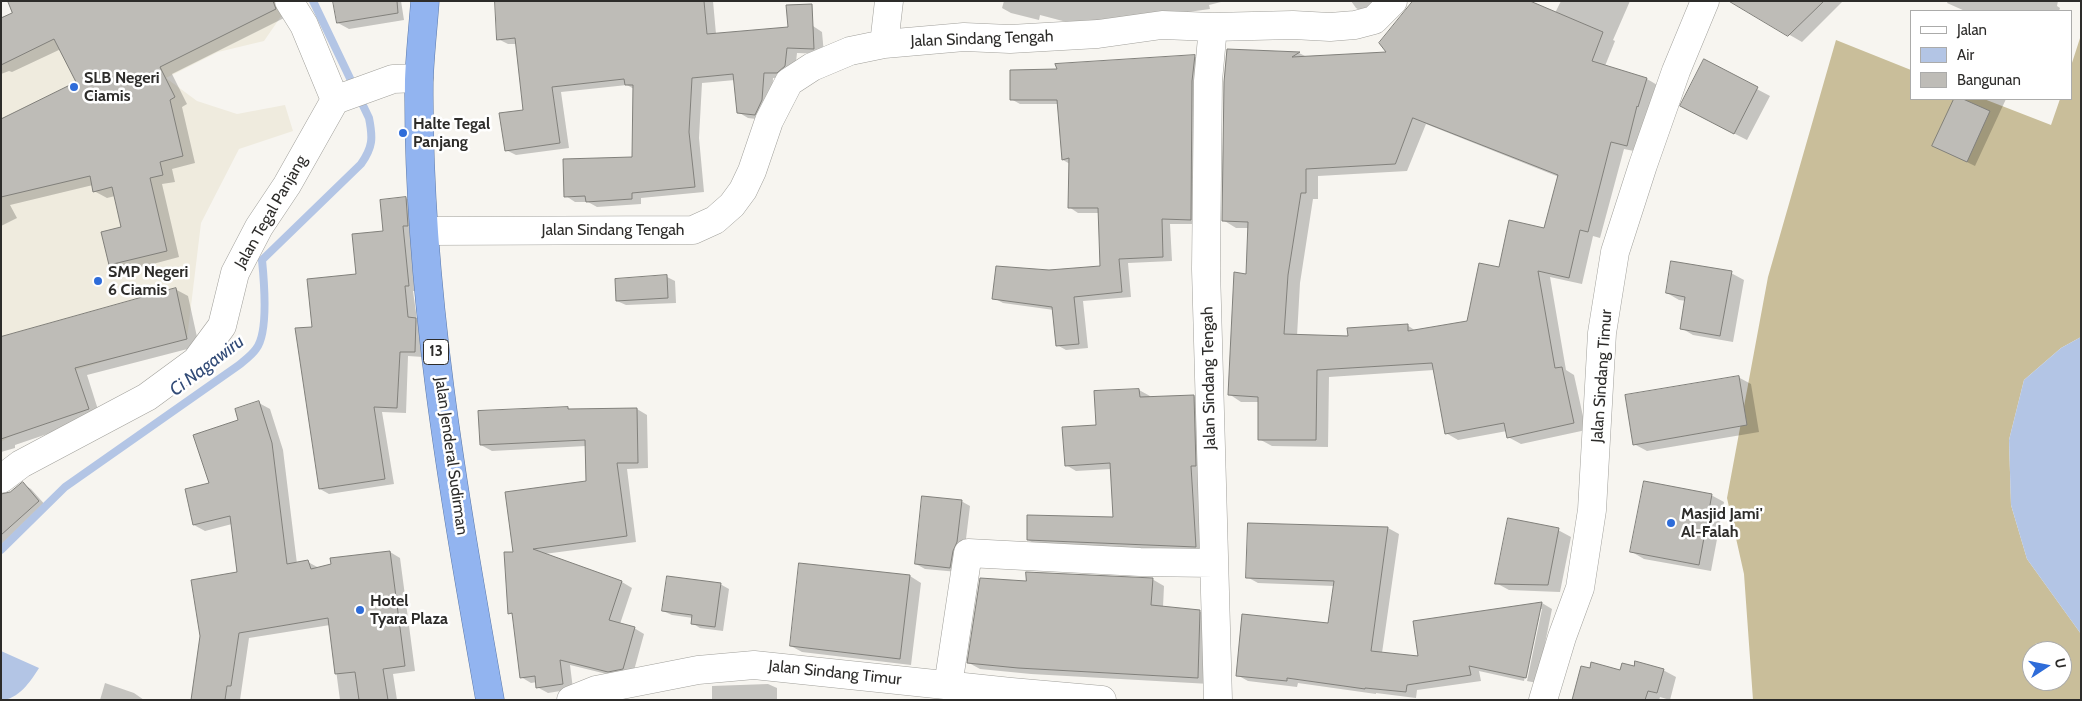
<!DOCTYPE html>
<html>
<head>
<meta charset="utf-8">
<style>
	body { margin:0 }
	#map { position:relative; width:2082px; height:701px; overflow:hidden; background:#f7f5f0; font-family:Cabin,sans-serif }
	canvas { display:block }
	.frame { position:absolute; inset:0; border:2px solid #2d2c2a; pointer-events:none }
	.legend { position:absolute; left:1910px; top:10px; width:162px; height:90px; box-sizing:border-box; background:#fff; border:1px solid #ababaa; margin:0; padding:6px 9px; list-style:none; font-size:15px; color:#2d2c2a }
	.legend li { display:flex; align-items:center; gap:10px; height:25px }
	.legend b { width:25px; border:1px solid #ababaa }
	.north { position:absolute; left:2022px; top:641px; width:50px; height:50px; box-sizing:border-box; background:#fff; border:1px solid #ababaa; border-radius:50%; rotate:79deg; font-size:14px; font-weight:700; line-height:20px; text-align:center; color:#2d2c2a }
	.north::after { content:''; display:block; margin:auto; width:18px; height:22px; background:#2e6cd9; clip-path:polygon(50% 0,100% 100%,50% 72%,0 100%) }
</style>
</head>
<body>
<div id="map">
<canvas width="2082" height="701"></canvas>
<div class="frame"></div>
<ul class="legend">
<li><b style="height:6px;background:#fff"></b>Jalan</li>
<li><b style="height:14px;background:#b3c5e5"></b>Air</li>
<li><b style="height:14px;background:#bebcb7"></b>Bangunan</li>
</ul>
<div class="north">U</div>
</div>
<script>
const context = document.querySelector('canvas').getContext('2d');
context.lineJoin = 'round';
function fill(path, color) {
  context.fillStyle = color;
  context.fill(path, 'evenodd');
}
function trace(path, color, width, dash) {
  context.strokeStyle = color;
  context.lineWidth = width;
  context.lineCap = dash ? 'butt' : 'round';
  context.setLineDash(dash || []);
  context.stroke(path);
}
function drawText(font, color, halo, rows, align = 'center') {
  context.font = font + ' Cabin,sans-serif';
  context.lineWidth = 5;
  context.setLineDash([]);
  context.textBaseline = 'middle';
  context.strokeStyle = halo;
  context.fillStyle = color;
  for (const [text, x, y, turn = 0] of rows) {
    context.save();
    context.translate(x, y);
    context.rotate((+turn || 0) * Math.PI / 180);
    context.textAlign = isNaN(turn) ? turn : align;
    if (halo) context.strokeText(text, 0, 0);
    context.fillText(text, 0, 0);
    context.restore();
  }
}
fill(new Path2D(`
	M37 1H276L282 15 264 41 218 52 166 78 197 101 237 114 285 105 293 131 239 149 201 223 187 339 147 348 76 370 89 409 12 435 1 442V18Z`), '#efebde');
fill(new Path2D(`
	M2081 35V337L2061 348 2024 380 2009 440 2011 505 2027 559 2081 634V700H1753L1744 574 1727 498 1768 277 1836 40 1911 70V99H1984L2051 125 2060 99H2071V66ZM2032 651H2062V681H2032Z`), '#c9be9a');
fill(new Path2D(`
	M2081 337V634L2027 559 2011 505 2009 440 2024 380 2061 348Z
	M1 651 39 668C31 681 18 700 1 700Z`), '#b3c5e5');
fill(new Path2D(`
	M39 1H285L288 16 172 74 187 104 182 107 195 163 172 169 175 182 162 184 179 257 123 272 110 264 123 228 115 196 107 198 94 191 93 185 10 205 17 218 1 226V120L78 83 61 49 12 72 9 71 1 74V20Z
	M334 1H401L404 20 349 29 338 23Z
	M496 1H713L716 34 813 26 822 32 824 54 797 53 795 71 787 78H773L772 106 765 120 748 118 738 112 735 80 702 83 699 138 704 192 641 198V204L597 207 588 202H575L566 196 633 158 634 89 627 85 561 92 569 148 516 155 506 150 524 111 517 44H508L498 39Z
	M1004 1H1225L1209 5 1210 9 1108 23 1078 25 1040 15 1039 20 1011 13 1002 8Z
	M1351 1H1385L1365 13 1356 8Z
	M1561 1H1630L1613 40 1615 41 1605 66 1647 79 1659 86 1639 152 1624 149 1600 238 1593 236 1582 284 1550 277 1566 370 1574 375 1586 430 1521 444 1508 437 1507 431 1458 440 1446 433 1434 370 1329 377 1328 447 1272 446 1259 439V402H1241L1229 394 1247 275 1249 228H1236L1223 220 1228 50 1299 53 1307 57 1388 53 1555 13ZM1426 124 1559 177 1545 230 1500 268 1468 322 1416 331 1407 325 1349 337 1297 336 1300 283 1313 199H1318V176L1407 171Z
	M1738 1H1843L1802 42 1736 4Z
	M1948 1H2058L2057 6 2060 8 2059 11H1965L1947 3Z
	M1194 56 1203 61 1200 224H1170L1172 261 1128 263 1131 297 1083 301 1088 348 1066 350 1057 345 1054 310 1003 303 994 298 1049 272 1101 267 1099 213H1078L1069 207 1070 164 1063 160 1059 104H1020L1011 99 1059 71Z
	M1704 61 1770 96 1747 140 1694 113Z
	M1955 99H2006L1975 166 1934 146Z
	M406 198 415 204 417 291H413L417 320 425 324 423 357 408 356 406 413 382 412 394 484 329 494 320 489 313 328 357 275 385 232 381 201Z
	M1731 273 1744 280 1733 342 1693 335 1681 328 1686 301 1679 300 1667 293Z
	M667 277 675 281 676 303 626 305 617 301Z
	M175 289 188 296 199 346 87 375 100 416 15 445V448L1 452V337Z
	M1738 377 1751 384 1759 432 1647 451 1634 444Z
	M1139 390 1150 396V398L1194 396 1204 402 1206 552 1039 546 1028 540 1114 518 1111 469 1076 471 1066 465 1097 426Z
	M259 403 270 409 283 450 297 564 308 562 319 568 390 552 400 558 415 671 393 674 397 700H340L330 625 249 638 240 700H192L238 573 232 524 205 531 194 525 240 421Z
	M568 408 571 410 637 409 647 415 648 468 627 469 636 542 544 554 622 582 632 588 620 624 634 628 644 634 633 674 619 677 570 665 573 689 548 693 537 687V682L531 683 521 677 513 615 509 613 514 553 587 482 586 446 492 451 481 445Z
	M23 484 31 489 47 507 1 547V495L11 493Z
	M1711 495 1724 502 1711 571 1644 559 1632 552Z
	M961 501 970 506 965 547 958 572 925 569 916 564Z
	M1388 528 1399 534 1382 653 1420 658 1542 603 1552 609 1537 683 1527 681 1542 609H1539L1524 681 1479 671 1481 681 1417 690 1416 698 1376 693V694L1298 683 1297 687 1248 681 1237 675 1329 625 1334 586 1258 583 1247 577Z
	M1558 530 1571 537 1560 592 1509 590 1496 583Z
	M800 564 910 576 921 583 911 665 802 652 791 646Z
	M1152 579 1164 586 1163 607 1199 611 1211 618 1210 684 1031 674 980 669 969 663 1027 583Z
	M720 584 729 589 723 631 700 628 692 623 693 618 672 615 663 611Z
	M1663 670 1676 677 1670 700 1660 697 1659 700H1573L1621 672Z
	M105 683 134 693 144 700H100Z
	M768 684 777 688V700H712V686Z`), '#0003');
trace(new Path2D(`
	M1 550 65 487 239 365C245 360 252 355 256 349 269 333 264 280 262 260L361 164C373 147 373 138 369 118L313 1`), '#b3c5e5', 8);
const building = new Path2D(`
	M8 1H273L276 9 160 67 175 97 170 100 183 156 160 162 163 175 150 178 167 251 109 265 101 232 121 227 112 187 93 192 90 176 1 197V119L76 82 54 39 1 65V18L12 13Z
	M333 1H397L398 13 337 23Z
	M495 1H704L707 34 788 27 786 5 812 4 814 49 787 48 785 66 777 73H764L762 100 755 115 737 113 733 74 692 78 689 132 695 187 632 193V199L586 202 585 196 564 197 563 159 632 157 633 85H625L624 79 552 87 560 143 505 151 499 113 523 110 515 38 497 40Z
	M1413 1H1530L1603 32 1592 61 1647 78 1638 107 1637 106 1627 146 1611 142 1588 232 1580 230 1569 278 1538 271 1555 368 1562 367 1574 423 1507 438 1504 423 1445 434 1432 363 1317 370 1316 440H1258V397L1228 395 1234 272 1246 274 1248 222 1222 221 1224 82 1227 49 1300 52 1292 57 1386 52 1379 43ZM1413 118 1558 175 1544 228 1509 220 1499 267 1479 263 1467 321 1408 331V324L1347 328 1348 336 1284 334 1288 275 1301 193H1306V169L1395 164Z
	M1729 1H1824L1788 36Z
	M1195 55 1192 81 1191 220 1162 219 1163 257 1119 259 1122 292 1074 297 1079 344 1056 346 1052 307 992 299 996 266 1049 270 1100 266 1098 208H1068L1069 158 1062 160 1057 100H1010V70L1057 69 1055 64Z
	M1704 59 1758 87 1734 134 1680 106Z
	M1954 99H1963L1990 111 1967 162 1932 146Z
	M406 197 408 226H403L409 286H405L408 317 416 318 415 352H400L397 408 374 407 385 479 319 489 295 328 312 327 307 279 356 274 352 234 383 231 380 200Z
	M1671 261 1732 271 1720 336 1680 329 1685 297 1666 293Z
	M667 275 668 298 616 301 615 279Z
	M176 288 187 339 75 368 89 409 1 439V337Z
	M1739 376 1747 425 1633 445 1625 395Z
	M1139 389 1140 397 1194 395 1196 466H1191L1196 547 1027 540V515L1113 517 1110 463 1065 466 1062 427 1096 425 1094 391Z
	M259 401 272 443 287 564 308 560 311 569 331 564 330 558 390 551 405 666 383 669 388 700H359L355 672 335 674 328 618 239 633 231 686H227L225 700H191L200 636 191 580 237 572 230 516 193 525 185 489 209 483 193 435 238 420 235 409Z
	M568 407V409L637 408 638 463H617L627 536 533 549 622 581 609 620 635 627 623 669 608 672 560 660 563 684 536 688 535 676 520 678 512 613 508 614 504 552H513L505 492 586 481 585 440 480 445 478 411Z
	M1644 481 1712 494 1699 565 1630 552Z
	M23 482 39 501 1 535V494L10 492Z
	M922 496 962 500 957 542 953 551 950 568 915 564Z
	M1508 518 1559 528 1548 585 1495 584Z
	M1248 523 1388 527 1371 651 1418 656 1413 621 1542 602 1526 678 1469 666 1471 675 1407 685 1406 692 1365 688V689L1287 678V681L1236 676 1242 614 1328 623 1334 581 1246 578Z
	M799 563 910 575 900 659 790 646Z
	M1026 572 1153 578 1151 605 1200 610 1198 678 1018 668 967 663 980 578 1026 581Z
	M667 576 721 583 715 627 691 624 692 615 662 611Z
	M1635 661 1664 669 1657 693 1648 691 1645 700H1572L1581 666 1590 668 1591 662 1620 670 1622 663 1634 666Z`);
fill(building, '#bebcb7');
trace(building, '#81807b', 1);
const minor = new Path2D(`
	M289 1 304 25 335 100
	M1213 27 1208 81 1206 269 1218 700
	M884 44 889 1
	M425 231 693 230 715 220 732 205 743 190 752 171 769 121 789 82 812 67 850 51 884 44 964 37 1010 39 1098 34 1162 25 1213 27 1293 25 1330 27 1355 25 1374 20 1393 1
	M1 479 21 464 147 397 196 361 222 326 235 273 259 227 287 185 335 100 393 79 419 78
	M948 686 968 553 1140 562 1213 563
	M571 700 596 690 698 670 754 665 1011 692 1102 700
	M1543 700 1562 637 1580 588 1592 510 1602 333 1615 252 1643 165 1676 71 1705 1`);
const trunk = new Path2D(`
	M425 1C423 28 420 54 419 80 417 289 454 496 490 700`);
trace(minor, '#a1a09b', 29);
trace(trunk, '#5c79a9', 29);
trace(minor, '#fff', 28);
trace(trunk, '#92b4f0', 28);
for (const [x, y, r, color] of [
	[74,87,5,"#2e6cd9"],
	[403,133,5,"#2e6cd9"],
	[98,281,5,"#2e6cd9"],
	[1671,523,5,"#2e6cd9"],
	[360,610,5,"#2e6cd9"]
]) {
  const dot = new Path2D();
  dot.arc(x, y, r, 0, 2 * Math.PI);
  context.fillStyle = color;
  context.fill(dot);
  trace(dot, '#fff', 2);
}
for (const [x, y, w] of [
	[436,352,25]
]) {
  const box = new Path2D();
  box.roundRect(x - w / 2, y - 12.5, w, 25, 4);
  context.fillStyle = '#fff';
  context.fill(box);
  trace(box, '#2d2c2a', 1);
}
drawText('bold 15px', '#2d2c2a', null, [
	["13",436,352]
]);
drawText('16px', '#2d2c2a', '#fff', [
	["Jalan Sindang Tengah",982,39,-2],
	["Jalan Tegal Panjang",271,212,-60],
	["Jalan Sindang Tengah",613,230],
	["Jalan Sindang Timur",1602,376,-86],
	["Jalan Sindang Tengah",1209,378,-91],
	["Jalan Jenderal Sudirman",451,456,82],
	["Jalan Sindang Timur",835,673,6]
]);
drawText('bold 16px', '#2d2c2a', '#fff', [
	["SLB Negeri",84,78],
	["Ciamis",84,96],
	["Halte Tegal",413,124],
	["Panjang",413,142],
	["SMP Negeri",108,272],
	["6 Ciamis",108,290],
	["Masjid Jami'",1681,514],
	["Al-Falah",1681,532],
	["Hotel",370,601],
	["Tyara Plaza",370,619]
], 'left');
drawText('italic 18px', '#314a76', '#fff', [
	["Ci Nagawiru",207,366,-37]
]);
</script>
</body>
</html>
